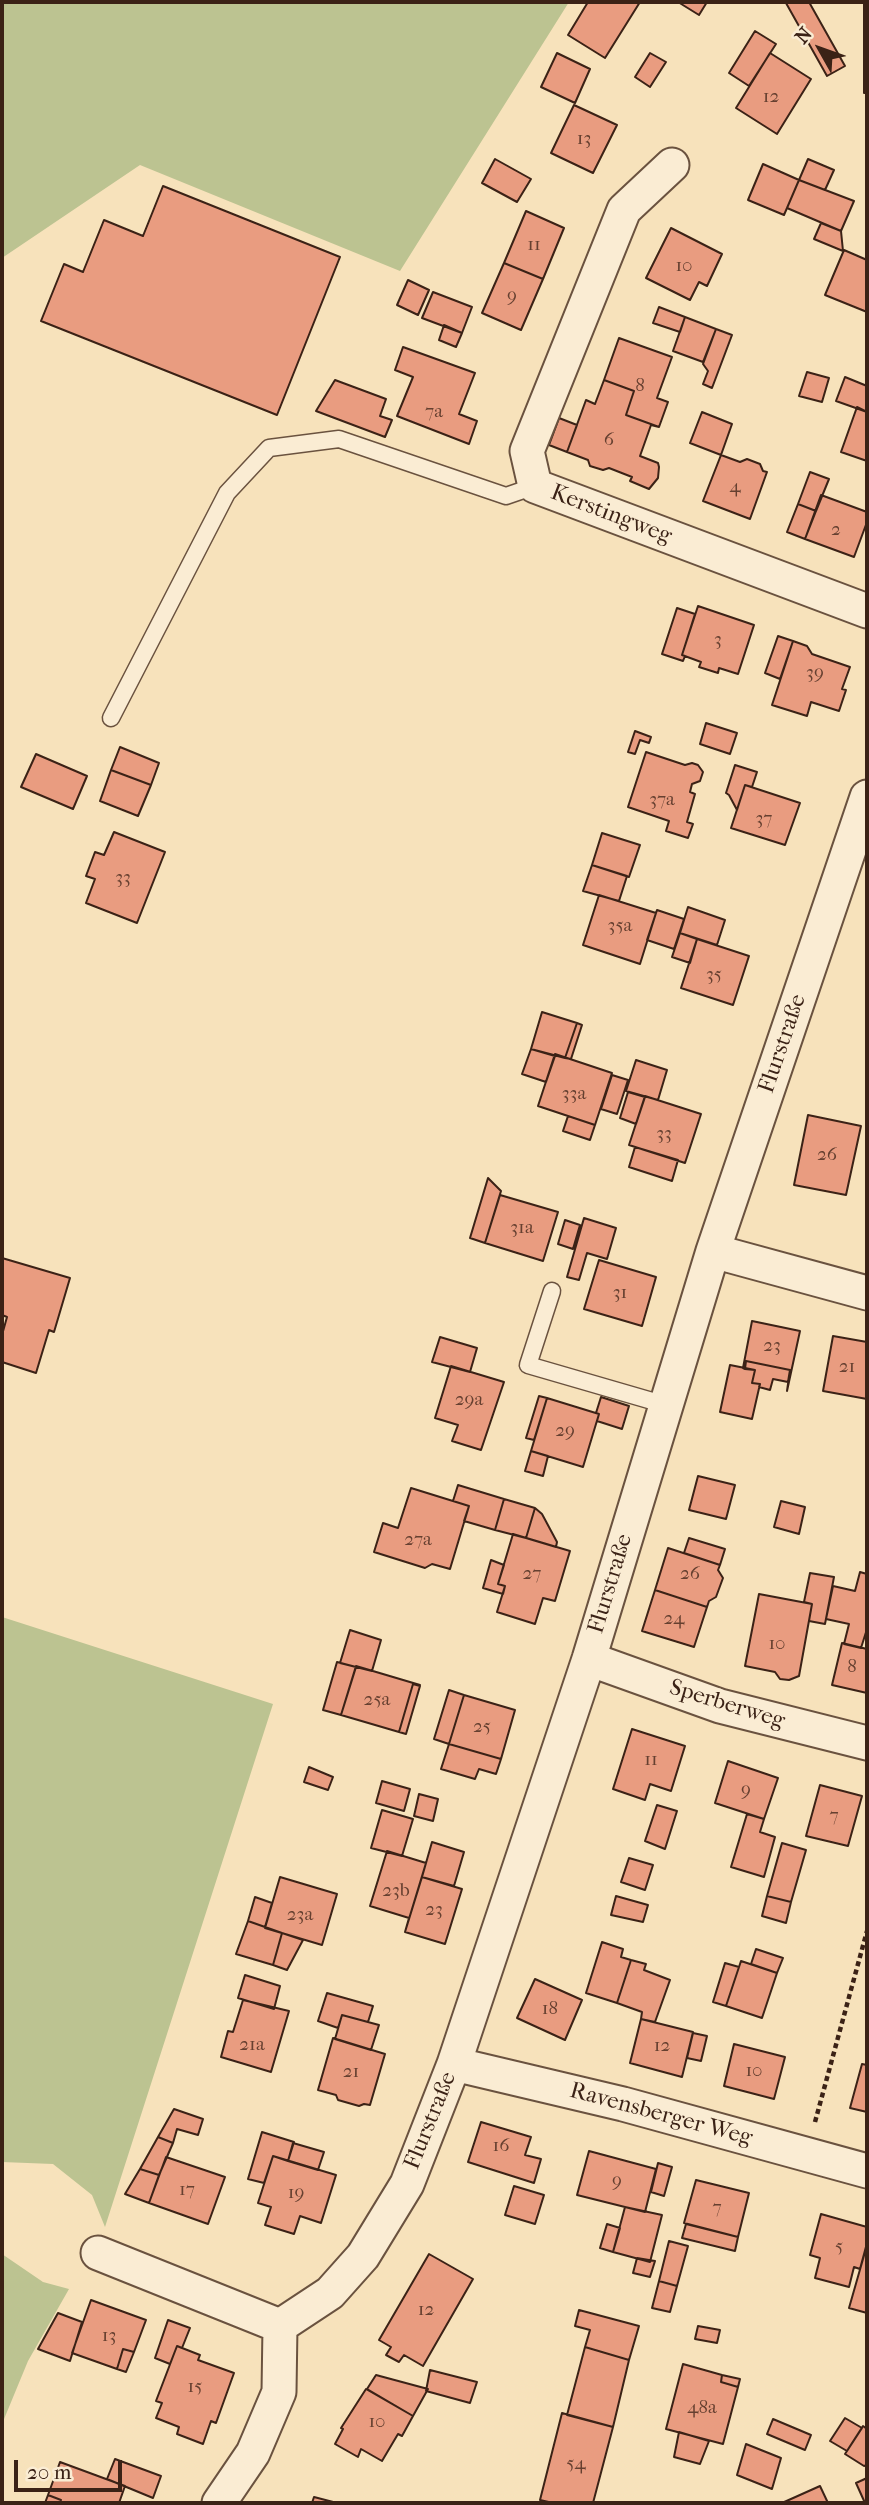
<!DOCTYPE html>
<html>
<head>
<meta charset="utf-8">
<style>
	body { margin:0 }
	#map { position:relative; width:869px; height:2505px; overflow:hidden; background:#f7e2bb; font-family:"IM FELL French Canon",serif }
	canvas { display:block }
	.frame { position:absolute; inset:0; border:4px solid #3b2216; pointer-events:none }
	.north { position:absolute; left:785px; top:14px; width:70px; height:70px; -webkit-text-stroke:5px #faecd3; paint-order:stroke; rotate:310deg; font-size:19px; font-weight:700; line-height:28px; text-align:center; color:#3b2216 }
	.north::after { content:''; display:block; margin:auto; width:24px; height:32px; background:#3b2216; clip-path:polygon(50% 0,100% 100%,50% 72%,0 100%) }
	.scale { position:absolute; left:14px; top:2460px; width:108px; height:32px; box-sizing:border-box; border:4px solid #3b2216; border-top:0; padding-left:9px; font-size:21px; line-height:24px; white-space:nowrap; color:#3b2216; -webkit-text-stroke:5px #faecd3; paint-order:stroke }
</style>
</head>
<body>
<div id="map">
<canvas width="869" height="2505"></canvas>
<div class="frame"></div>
<div class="north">N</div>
<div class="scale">20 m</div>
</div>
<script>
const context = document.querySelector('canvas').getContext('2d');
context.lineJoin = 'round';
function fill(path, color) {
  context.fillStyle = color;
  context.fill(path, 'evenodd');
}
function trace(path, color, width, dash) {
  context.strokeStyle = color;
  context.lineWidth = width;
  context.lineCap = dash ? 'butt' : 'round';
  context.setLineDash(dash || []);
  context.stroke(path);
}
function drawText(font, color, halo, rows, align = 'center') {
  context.font = font + ' "IM FELL French Canon",serif';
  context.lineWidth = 7;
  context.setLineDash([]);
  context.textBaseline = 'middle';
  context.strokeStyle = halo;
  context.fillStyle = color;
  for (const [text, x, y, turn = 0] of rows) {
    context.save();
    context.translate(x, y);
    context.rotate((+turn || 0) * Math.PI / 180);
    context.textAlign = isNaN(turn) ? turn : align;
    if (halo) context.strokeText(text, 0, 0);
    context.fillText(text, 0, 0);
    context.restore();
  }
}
fill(new Path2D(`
	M2 2H569L400 271 140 165 2 258Z
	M2 1617 273 1704 105 2227 92 2195 53 2164 2 2162Z
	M2 2254 43 2282 69 2289 28 2361 2 2424Z`), '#bcc391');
const building = new Path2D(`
	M588 2H640L605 58 568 35Z
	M678 2H707L699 15Z
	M788 2H809L845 66 827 76 786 3Z
	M864 2H867V93H864Z
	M755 31 776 44 749 86 729 73Z
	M557 53 590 69 575 103 541 87Z
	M650 53 666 62 650 87 635 77Z
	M770 53 811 79 777 134 736 108Z
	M574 105 617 125 593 173 551 153Z
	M495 159 531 179 517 202 482 183Z
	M808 159 834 170 825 190 799 180Z
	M763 164 799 180 784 215 748 200Z
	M799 180 854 201 841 231 787 208Z
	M163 186 340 257 277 415 41 321 64 264 83 272 104 220 143 236Z
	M526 211 564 228 543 279 504 263Z
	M821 223 841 231 843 251 814 239Z
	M671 228 722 254 707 286 699 282 690 300 646 278Z
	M844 250 867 260V312L825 295Z
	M504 263 543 279 521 330 482 313Z
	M408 280 429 290 418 315 397 305Z
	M433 292 472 307 462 333 422 318Z
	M659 307 685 317 680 332 653 323Z
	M685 317 716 329 703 362 673 351Z
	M444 325 462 333 456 347 439 340Z
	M716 329 732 335 712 388 703 384 708 371 703 364Z
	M619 338 672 357 657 398 668 402 659 427 626 415 634 391 604 380Z
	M403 347 475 373 459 414 477 421 469 444 397 416 413 377 395 370Z
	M807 372 829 378 822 402 799 396Z
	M845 377 867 386V412L836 401Z
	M335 380 386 399 380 416 392 420 385 437 316 411Z
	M604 380 634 391 626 415 659 427 651 425 640 456 658 463 659 467 658 478 649 489 630 481 632 477 609 468 603 470 590 466 588 460 567 452 586 400 595 404Z
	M857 407 867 412V461L841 452Z
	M702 412 732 424 721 455 690 443Z
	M559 418 577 425 567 452 549 445Z
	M721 455 740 462 747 459 760 464 763 471 767 472 750 519 703 501Z
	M810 472 829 479 816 511 798 504Z
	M821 495 867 512V522L854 557 805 539Z
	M798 504 816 511 805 539 787 532Z
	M698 606 754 625 738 674 719 668 718 673 699 667 701 662 682 655Z
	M677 608 695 614 682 655 685 656 683 661 662 654Z
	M778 636 793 641 780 679 765 673Z
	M793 641 807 646 812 654 850 667 842 689 846 690 839 711 811 702 807 716 772 705Z
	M706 723 737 733 730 754 700 744Z
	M635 731 651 737 649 743 640 740 635 754 628 752Z
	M120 747 159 763 151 785 111 770Z
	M646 752 685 765 692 763 698 765 703 772 700 781 692 784 690 792 695 794 687 822 693 824 688 838 666 831 669 821 628 807Z
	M36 754 87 776 73 809 21 787Z
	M735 765 757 772 752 787 745 785 737 810 729 795 726 793Z
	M111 770 151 785 138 816 100 801Z
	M745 785 800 803 785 845 731 828Z
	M114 832 165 852 137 923 86 903 95 879 86 876 95 852 104 855Z
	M602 833 640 845 629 877 592 865Z
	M592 865 627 876 619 901 583 891Z
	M599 895 656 913 640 964 583 945Z
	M688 907 725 920 717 945 680 933Z
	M657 910 684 919 674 949 647 940Z
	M680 933 697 939 690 963 672 957Z
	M697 939 749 956 733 1005 681 988Z
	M542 1012 577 1023 565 1058 531 1049Z
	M577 1023 582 1025 571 1059 565 1058Z
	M531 1049 555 1056 546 1082 522 1074Z
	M555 1054 612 1073 595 1125 538 1106Z
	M636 1060 667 1070 658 1100 626 1091Z
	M612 1075 628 1080 617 1114 601 1109Z
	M628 1092 645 1097 636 1124 620 1118Z
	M645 1096 701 1114 685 1163 629 1145Z
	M808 1115 861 1126 846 1195 794 1185Z
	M568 1116 595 1125 590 1140 563 1131Z
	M635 1147 678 1160 672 1181 629 1167Z
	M488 1178 501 1191 485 1243 470 1238Z
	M500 1195 558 1212 543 1261 485 1243Z
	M584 1218 616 1228 607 1259 587 1253 579 1280 567 1277Z
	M565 1220 580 1225 573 1249 558 1244Z
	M2 1258 70 1278 54 1332 49 1330 36 1373 2 1362V1335L7 1317 2 1315Z
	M599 1260 656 1277 642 1326 584 1309Z
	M752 1321 800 1331 787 1391 790 1370 746 1361 745 1369 743 1368Z
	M833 1336 867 1342V1399L823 1391Z
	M440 1337 477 1348 470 1372 432 1362Z
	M746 1361 790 1370 788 1382 773 1379 770 1390 759 1387 760 1384 752 1383 755 1370 745 1369Z
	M730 1365 755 1370 752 1383 760 1384 752 1419 720 1412Z
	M451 1366 504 1382 481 1450 452 1441 458 1425 435 1418Z
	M539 1396 547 1398 534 1440 526 1438Z
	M601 1397 629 1406 622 1429 597 1421 599 1414 596 1413Z
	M547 1398 599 1414 583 1467 531 1451Z
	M531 1451 548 1456 543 1476 525 1471Z
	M698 1476 735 1485 726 1519 689 1510Z
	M458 1485 504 1499 495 1530 464 1521 469 1506 453 1501Z
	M411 1488 469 1506 450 1569 432 1564 425 1568 374 1552 383 1523 398 1528Z
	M504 1499 535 1508 526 1538 495 1530Z
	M781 1501 805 1507 799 1534 774 1527Z
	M535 1508 542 1514 557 1542 556 1547 526 1538Z
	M513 1534 570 1551 555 1601 543 1598 535 1624 497 1612 505 1586 498 1584Z
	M689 1538 725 1549 720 1565 684 1553Z
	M668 1548 720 1565 718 1570 723 1578 716 1597 709 1601 707 1607 655 1590Z
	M491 1560 504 1565 498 1584 505 1586 503 1594 483 1588Z
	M860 1572 867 1574V1629L861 1648 844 1644 849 1624 826 1619 833 1586 855 1591Z
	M810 1573 834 1577 825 1624 809 1621 812 1604 804 1602Z
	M655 1590 707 1607 694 1647 642 1631Z
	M759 1594 812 1604 799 1676 789 1680 780 1679 775 1672 745 1666Z
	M350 1630 381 1640 372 1671 340 1663Z
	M842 1643 867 1649V1693L832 1685Z
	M337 1662 356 1667 341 1715 323 1710Z
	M356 1666 420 1685 413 1684 399 1732 341 1715Z
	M413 1684 420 1686 406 1734 399 1732Z
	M449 1690 464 1695 449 1744 434 1739Z
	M464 1695 515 1710 501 1759 449 1744Z
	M632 1729 685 1746 671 1791 650 1784 645 1800 613 1789Z
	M449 1744 501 1759 496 1774 479 1769 475 1779 441 1769Z
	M728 1761 778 1778 764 1819 715 1803Z
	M309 1767 333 1777 328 1790 304 1782Z
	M382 1781 410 1789 404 1811 376 1803Z
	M820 1785 862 1796 848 1846 806 1836Z
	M419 1794 438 1799 433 1821 414 1816Z
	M657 1805 677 1811 665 1849 645 1841Z
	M382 1810 413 1819 402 1856 371 1848Z
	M747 1814 764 1819 760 1832 775 1837 764 1877 731 1867Z
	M432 1842 464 1852 454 1886 422 1877Z
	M782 1843 806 1850 791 1902 767 1896Z
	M387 1851 426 1863 405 1932 409 1918 370 1906Z
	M629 1858 653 1865 645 1890 621 1882Z
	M280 1877 337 1894 322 1945 265 1928Z
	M422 1877 462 1889 445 1944 405 1932Z
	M616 1896 648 1905 643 1922 611 1915Z
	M767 1896 791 1902 786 1923 762 1916Z
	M255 1897 272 1903 265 1927 248 1921Z
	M248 1921 282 1933 273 1965 236 1954Z
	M282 1933 303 1940 287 1970 273 1965Z
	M602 1942 623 1949 621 1957 631 1960 617 2003 586 1993Z
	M756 1949 783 1958 777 1973 751 1964Z
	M631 1960 646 1964 644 1970 670 1980 655 2022 641 2019 642 2012 617 2003Z
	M741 1961 777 1973 762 2018 726 2006Z
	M725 1963 739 1967 726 2006 713 2002Z
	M245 1975 280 1986 274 2009 238 1998Z
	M535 1979 582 2000 565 2040 517 2018Z
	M327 1993 373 2006 368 2022 342 2015 338 2028 318 2021Z
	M243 2000 289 2011 271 2072 221 2057 228 2031 233 2032Z
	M342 2015 379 2025 371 2050 335 2039Z
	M641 2019 693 2032 682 2077 630 2063Z
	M693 2033 707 2036 701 2061 687 2058Z
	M333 2038 385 2054 370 2105 364 2104 359 2106 338 2100 336 2095 318 2090Z
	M734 2044 785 2057 774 2099 724 2086Z
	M862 2064 867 2065V2112L850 2108Z
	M174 2109 203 2119 198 2135 177 2129 173 2143 158 2137Z
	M481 2122 531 2137 525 2155 541 2159 534 2183 468 2162Z
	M262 2132 294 2142 288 2161 273 2156 264 2183 248 2179Z
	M158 2137 173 2143 159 2175 140 2169Z
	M293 2143 324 2152 318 2170 288 2161Z
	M589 2151 656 2169 645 2212 577 2195Z
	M273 2156 336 2175 321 2223 300 2216 294 2234 265 2225 271 2207 258 2203Z
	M166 2157 225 2177 208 2224 149 2203Z
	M658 2163 672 2167 664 2196 651 2192Z
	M140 2169 159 2175 149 2203 125 2194Z
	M696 2180 749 2193 738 2237 684 2223Z
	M514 2186 544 2195 535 2224 505 2215Z
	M625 2207 662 2215 650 2262 613 2252Z
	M821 2214 867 2227V2243L860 2269 854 2267 849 2287 815 2278 820 2258 810 2255Z
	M607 2224 620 2228 613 2252 600 2248Z
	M686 2224 738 2237 735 2251 682 2238Z
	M669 2241 688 2246 677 2286 659 2281Z
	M865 2252 867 2253V2313L849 2308Z
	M429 2254 473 2279 423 2366 404 2355 399 2362 386 2355 391 2347 379 2340Z
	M637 2258 655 2261 650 2277 633 2273Z
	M659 2281 677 2286 670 2312 652 2308Z
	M91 2300 146 2320 134 2352 123 2349 117 2369 72 2353Z
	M579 2310 639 2326 629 2360 585 2347 590 2330 575 2326Z
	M58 2313 82 2322 70 2361 38 2349Z
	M168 2320 190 2328 182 2348 177 2346 170 2364 155 2358Z
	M698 2326 720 2330 717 2343 695 2339Z
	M177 2346 200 2355 198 2360 234 2373 216 2423 211 2421 203 2444 177 2434 179 2427 156 2418 162 2403 156 2401Z
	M585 2347 629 2360 613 2427 567 2415Z
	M123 2349 134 2352 126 2372 117 2369Z
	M683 2364 722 2375 721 2382 738 2387 723 2444 666 2429Z
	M430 2370 477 2382 470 2403 426 2391Z
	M376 2375 428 2389 413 2416 367 2389Z
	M722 2375 740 2379 738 2387 721 2382Z
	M366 2389 413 2416 402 2436 398 2434 382 2461 361 2449 358 2457 335 2444 343 2429 341 2428Z
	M562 2413 613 2427 593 2503H553L540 2500Z
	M845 2418 862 2428 847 2451 830 2441Z
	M773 2419 811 2435 805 2450 767 2434Z
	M863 2426 867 2429V2465L864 2466 845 2454Z
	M679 2432 709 2441 700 2464 674 2457Z
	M746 2444 781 2458 772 2489 737 2475Z
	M115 2459 161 2476 153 2498 107 2479Z
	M60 2462 125 2486 119 2503H59L61 2500 48 2495Z
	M867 2478V2503H865L856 2483Z
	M820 2486 828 2503H782Z
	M48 2495 61 2500 59 2503H45Z
	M314 2497 337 2503H312Z`);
fill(building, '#e99c80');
trace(building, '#3b2216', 2);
const lane = new Path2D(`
	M111 718 227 493 269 448 339 439 506 496 535 486
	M552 1291 528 1365 666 1405`);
const street = new Path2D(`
	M672 165 624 210 527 451 535 486 867 611
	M713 1251 867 1293
	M589 1659 720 1706 867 1743
	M454 2064 623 2104 867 2171
	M98 2253 280 2326
	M280 2326 330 2293 363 2256 407 2184 454 2064 589 1659 713 1251 867 797
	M219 2503 253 2453 279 2392 280 2326`);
trace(lane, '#6a523f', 19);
trace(street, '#6a523f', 37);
trace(new Path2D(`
	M815 2122 867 1931`), '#3b2216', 4.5, [5, 3.5]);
trace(lane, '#faecd3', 16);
trace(street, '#faecd3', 33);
drawText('19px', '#664030', null, [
	["12",771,97],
	["13",584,139],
	["11",534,245],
	["10",684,266],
	["9",512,296],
	["8",640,386],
	["7a",434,412],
	["6",609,440],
	["4",735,487],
	["2",836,530],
	["3",718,640],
	["39",815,673],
	["37a",662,800],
	["37",764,819],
	["33",123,878],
	["35a",620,926],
	["35",714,975],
	["33a",574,1094],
	["33",664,1134],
	["26",827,1155],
	["31a",522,1228],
	["31",620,1293],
	["23",772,1346],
	["21",847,1367],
	["29a",469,1400],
	["29",565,1431],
	["27a",418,1540],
	["27",532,1574],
	["26",690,1574],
	["24",674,1619],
	["10",777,1644],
	["8",852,1667],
	["25a",377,1700],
	["25",482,1727],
	["11",651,1760],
	["9",746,1790],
	["7",834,1816],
	["23b",396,1891],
	["23",434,1910],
	["23a",300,1915],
	["18",550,2009],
	["21a",252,2045],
	["12",662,2046],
	["10",754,2071],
	["21",351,2072],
	["16",501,2146],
	["9",617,2181],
	["17",187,2190],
	["19",296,2193],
	["7",717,2208],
	["5",839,2247],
	["12",426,2310],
	["13",109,2336],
	["15",195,2387],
	["48a",702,2408],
	["10",377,2422],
	["54",576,2464]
]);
drawText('23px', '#3b2216', '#faecd3', [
	["Kerstingweg",611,515,21],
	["Flurstraße",783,1044,-71],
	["Flurstraße",611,1584,-73],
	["Sperberweg",727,1705,17],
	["Ravensberger Weg",661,2115,15],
	["Flurstraße",431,2121,-68]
]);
</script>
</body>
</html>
